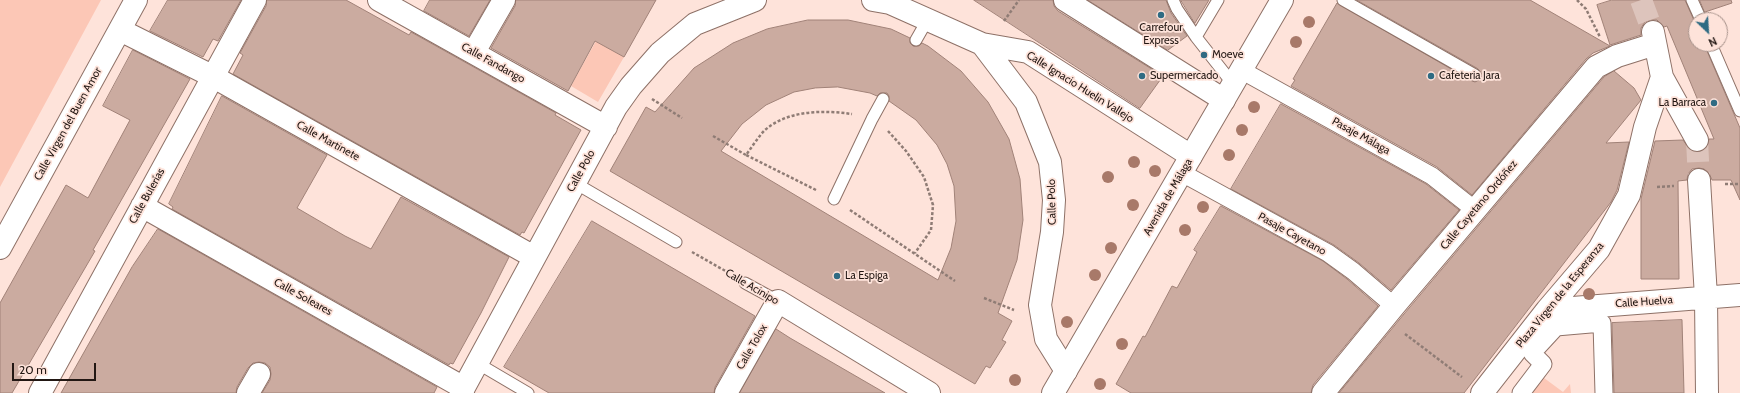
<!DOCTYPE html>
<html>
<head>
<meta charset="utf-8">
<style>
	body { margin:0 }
	#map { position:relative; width:1740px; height:393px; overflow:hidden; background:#fee3da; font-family:Cabin,sans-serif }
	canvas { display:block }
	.north { position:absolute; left:1688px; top:12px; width:40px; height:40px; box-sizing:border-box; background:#fee3da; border:1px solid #a6918a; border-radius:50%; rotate:155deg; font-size:11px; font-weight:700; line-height:16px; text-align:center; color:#221713 }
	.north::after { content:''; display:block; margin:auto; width:14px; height:18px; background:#2f6b83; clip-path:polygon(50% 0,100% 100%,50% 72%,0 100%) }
	.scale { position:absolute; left:12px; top:363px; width:84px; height:18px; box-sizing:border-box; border:2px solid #221713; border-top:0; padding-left:5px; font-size:12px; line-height:14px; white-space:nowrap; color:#221713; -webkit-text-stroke:3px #fee3da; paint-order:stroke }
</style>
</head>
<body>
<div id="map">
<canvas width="1740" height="393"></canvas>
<div class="north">N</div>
<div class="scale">20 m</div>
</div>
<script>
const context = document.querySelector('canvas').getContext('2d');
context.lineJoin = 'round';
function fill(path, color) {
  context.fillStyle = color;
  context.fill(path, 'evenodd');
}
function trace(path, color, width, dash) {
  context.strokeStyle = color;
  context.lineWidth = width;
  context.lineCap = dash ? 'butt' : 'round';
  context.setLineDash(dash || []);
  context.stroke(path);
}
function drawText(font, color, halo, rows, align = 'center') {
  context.font = font + ' Cabin,sans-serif';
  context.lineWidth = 3.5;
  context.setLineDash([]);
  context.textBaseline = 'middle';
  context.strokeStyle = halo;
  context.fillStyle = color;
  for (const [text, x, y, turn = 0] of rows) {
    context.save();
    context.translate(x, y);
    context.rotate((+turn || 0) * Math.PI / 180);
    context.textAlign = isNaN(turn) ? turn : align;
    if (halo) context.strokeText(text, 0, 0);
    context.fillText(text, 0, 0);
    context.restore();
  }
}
fill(new Path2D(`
	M0 0H101L0 187Z
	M596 41 624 57 598 102 571 86Z
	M1540 375 1563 392 1570 384 1571 393H1526Z`), '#fcc7b6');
const building = new Path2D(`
	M168 0H241L218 41 213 39 203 57 150 31Z
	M267 0H346L409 35 411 32 556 113 555 115 581 130 524 233 522 232 520 235 233 74 243 55 240 53 266 6Z
	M430 0H490L469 36 424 11Z
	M516 0H656L624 57 595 41 568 91 491 48 515 6Z
	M974 0H1053L1054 6 1058 11 1163 76 1140 108Z
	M1088 0H1166L1171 13 1187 36 1168 50Z
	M1181 0H1209L1195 23Z
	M1357 0H1530L1610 46 1593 53 1586 59 1472 195 1437 167 1291 86 1295 80 1293 79 1337 3 1472 81 1475 82 1481 79 1482 75 1478 69Z
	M1612 0H1685L1696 25V44H1704L1740 128V200L1731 180H1712L1709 173 1704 169 1699 168 1692 169 1688 174 1687 180 1678 181 1679 279H1641V199L1655 141 1683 140 1690 150 1697 152 1703 151 1707 147 1709 139H1714L1667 26 1664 27 1657 20H1650L1645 22 1641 28V35L1610 45 1597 5Z
	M1700 0H1731L1732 3 1705 12Z
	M808 20H848L891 29 910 38V43L913 46H919L922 43 928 46 961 71 988 102 1009 139 1020 179 1023 220 1017 260 998 313 1012 321 1002 340 1006 342 990 368 986 366 975 384 610 171 646 107 655 112 694 68 733 43 767 29ZM838 87 870 93 877 96 880 93H887L889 96V101L916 120 937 145 947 164 954 186 956 221 951 248 938 280 721 151 742 124 766 105 794 92 815 88Z
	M133 50 190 79 93 250 95 251 12 393H0V303L66 185 88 198 130 120 103 106Z
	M1614 71 1634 88 1641 100 1606 143 1629 142 1617 190 1611 202 1464 393H1339L1404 314 1604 77Z
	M222 96 327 155 297 208 345 236 371 249 401 197 509 257 481 313 453 364 450 363 449 365 172 209 173 207 169 204Z
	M1281 104 1426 184 1459 210 1391 290 1359 263 1334 245 1231 189Z
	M1221 206 1323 261 1347 279 1378 306 1313 385 1311 393H1131L1116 384 1143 336 1145 337 1172 286 1177 288 1197 252 1194 250Z
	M592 221 755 316 715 387 714 393H549L504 367Z
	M158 229 437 387 434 393H262L270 380 271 374 270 367 265 363 259 362 253 363 248 368 237 387 236 393H61L132 267Z
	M1682 320 1684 393H1614L1612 323Z
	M776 329 790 338 885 393H740Z`);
fill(building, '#cbaba0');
trace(building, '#a18278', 1);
trace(new Path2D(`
	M1641 0 1653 32
	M1697 140 1699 180`), '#ddc4bc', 22, [22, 11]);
const service = new Path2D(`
	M1173 0 1177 9 1196 37 1233 84
	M1343 0 1475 75
	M1692 0 1701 20
	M1196 37 1218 0
	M916 40 928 19
	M1711 44 1740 111
	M575 183 676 242
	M834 199 872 119 883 99
	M745 283 778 301
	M477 363 528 393`);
const pedestrian = new Path2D(`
	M1241 70 1432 176 1475 210
	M1182 173 1328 253 1353 271 1394 306
	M1521 393 1543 364 1532 353 1556 327 1602 323 1604 393`);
const minor = new Path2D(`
	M379 0 606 127
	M873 0 890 3 982 44 1028 52 1191 156
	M1065 0 1224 100
	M120 30 212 76 534 257
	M1653 32 1662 77 1697 140
	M982 44 1026 102 1050 162 1054 200 1052 232 1040 305 1046 339 1066 371
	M474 52 504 0
	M1699 180 1706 297 1707 393
	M142 206 464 388
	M0 248 136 0
	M1547 310 1740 295
	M40 393 255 0
	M248 393 259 374
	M461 393 616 107 631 86 660 53 695 24 755 0
	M726 393 778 301 929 393
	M1323 393 1394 306 1596 67 1617 56 1655 44
	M1482 393 1547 310 1599 249 1629 195 1645 127 1662 77`);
const secondary = new Path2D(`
	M1053 393 1282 0`);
trace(service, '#8e7167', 13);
trace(pedestrian, '#8e7167', 19);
trace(minor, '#8e7167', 24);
trace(secondary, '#8e7167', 24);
trace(new Path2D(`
	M1577 0 1586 9 1600 37
	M1004 21 1019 0
	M652 99 682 118
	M888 131 906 151 924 177 933 205 931 230 915 253
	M713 136 746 155
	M1725 184H1740
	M1657 187 1674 186
	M816 190 746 155C752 147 758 137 765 130 788 110 823 110 852 114
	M850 210 955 281
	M692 252 729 273
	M984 298 1014 310
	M1405 334 1462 377`), '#8f7c75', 2.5, [3, 2]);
trace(service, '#fff', 11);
trace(pedestrian, '#fff', 17);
trace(minor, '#fff', 22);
trace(secondary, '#fff', 22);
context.fillStyle = '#a87969';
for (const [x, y] of [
	[1309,22],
	[1296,42],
	[1254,107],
	[1242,130],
	[1229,155],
	[1134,162],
	[1155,171],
	[1108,177],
	[1133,205],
	[1203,207],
	[1185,230],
	[1111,248],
	[1095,275],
	[1589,294],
	[1067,322],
	[1122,344],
	[1015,380],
	[1100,384]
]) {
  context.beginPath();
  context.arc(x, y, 6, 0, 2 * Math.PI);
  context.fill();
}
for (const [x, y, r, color] of [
	[1161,15,4,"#2f6b83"],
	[1204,55,4,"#2f6b83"],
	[1142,76,4,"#2f6b83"],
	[1431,76,4,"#2f6b83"],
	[1714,103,4,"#2f6b83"],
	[837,276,4,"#2f6b83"]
]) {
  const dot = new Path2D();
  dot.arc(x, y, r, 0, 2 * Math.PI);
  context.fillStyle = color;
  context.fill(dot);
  trace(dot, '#fee3da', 1.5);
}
drawText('11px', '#221713', '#fee3da', [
	["Carrefour",1161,28,"center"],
	["Express",1161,41,"center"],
	["Moeve",1212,55],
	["Supermercado",1150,76],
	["Cafeteria Jara",1439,76],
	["La Barraca",1706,103,"right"],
	["La Espiga",845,276]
], 'left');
drawText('11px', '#221713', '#fee3da', [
	["Calle Fandango",493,63,29],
	["Calle Ignacio Huelin Vallejo",1080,87,32],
	["Calle Virgen del Buen Amor",68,124,-61],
	["Pasaje Málaga",1361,136,29],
	["Calle Martinete",328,141,29],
	["Calle Polo",581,171,-61],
	["Calle Bulerías",147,196,-61],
	["Avenida de Málaga",1168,197,-60],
	["Calle Polo",1052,202,-91],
	["Calle Cayetano Ordóñez",1479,205,-50],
	["Pasaje Cayetano",1292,234,29],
	["Calle Acinipo",752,287,30],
	["Plaza Virgen de la Esperanza",1560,295,-51],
	["Calle Soleares",303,297,29],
	["Calle Huelva",1644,302,-4],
	["Calle Tolox",752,347,-60]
]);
</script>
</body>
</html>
